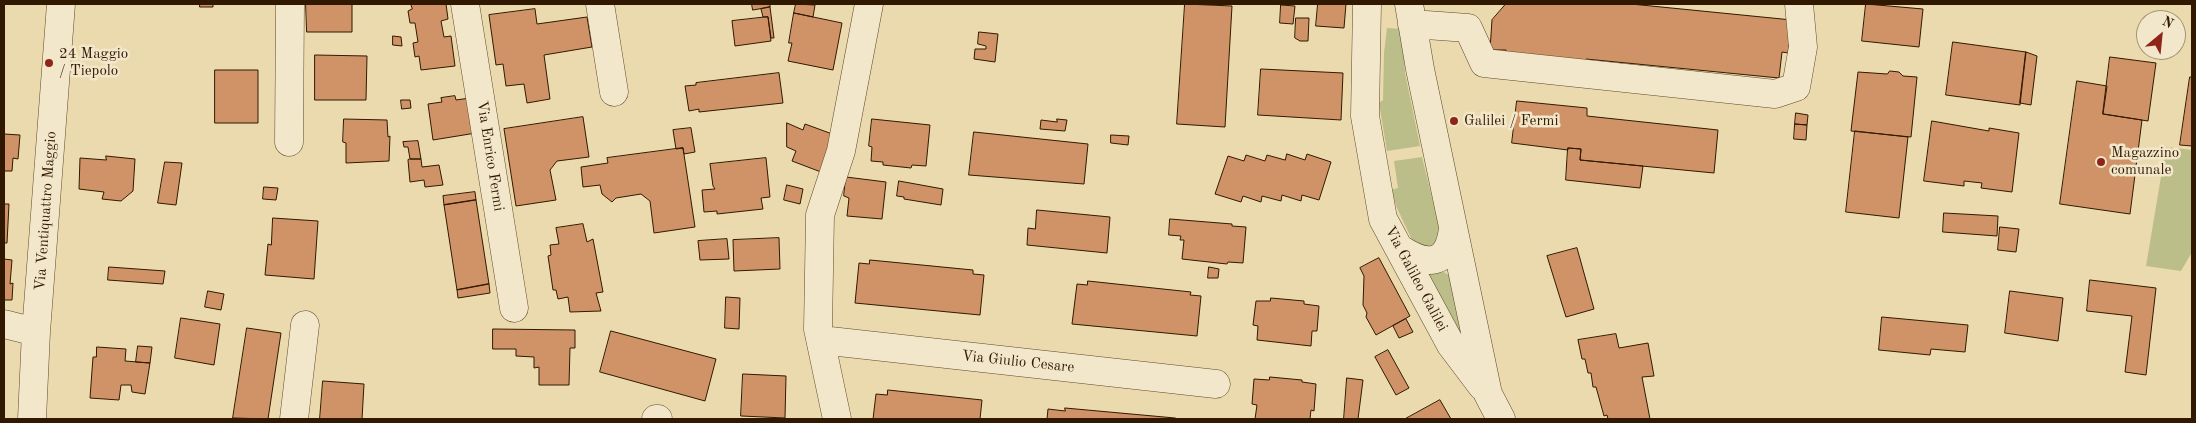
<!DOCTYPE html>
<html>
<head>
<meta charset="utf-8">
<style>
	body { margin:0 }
	#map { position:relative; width:2196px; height:423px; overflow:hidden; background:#ebdaae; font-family:"Old Standard TT",serif }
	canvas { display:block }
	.frame { position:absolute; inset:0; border:5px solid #301900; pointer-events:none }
	.north { position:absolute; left:2136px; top:10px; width:50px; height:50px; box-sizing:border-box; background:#f2e7ca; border:1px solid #a49579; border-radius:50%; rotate:28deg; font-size:14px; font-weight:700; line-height:20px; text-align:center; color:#301900 }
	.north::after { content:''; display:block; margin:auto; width:18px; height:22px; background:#8f2418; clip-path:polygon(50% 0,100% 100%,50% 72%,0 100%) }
</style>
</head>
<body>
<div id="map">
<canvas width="2196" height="423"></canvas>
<div class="frame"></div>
<div class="north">N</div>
</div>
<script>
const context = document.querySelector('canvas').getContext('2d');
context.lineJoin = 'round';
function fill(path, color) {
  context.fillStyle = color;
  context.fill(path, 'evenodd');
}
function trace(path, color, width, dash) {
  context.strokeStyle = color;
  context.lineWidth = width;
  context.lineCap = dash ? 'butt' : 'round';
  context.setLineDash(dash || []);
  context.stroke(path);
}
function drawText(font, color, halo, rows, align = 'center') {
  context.font = font + ' "Old Standard TT",serif';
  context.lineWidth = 5;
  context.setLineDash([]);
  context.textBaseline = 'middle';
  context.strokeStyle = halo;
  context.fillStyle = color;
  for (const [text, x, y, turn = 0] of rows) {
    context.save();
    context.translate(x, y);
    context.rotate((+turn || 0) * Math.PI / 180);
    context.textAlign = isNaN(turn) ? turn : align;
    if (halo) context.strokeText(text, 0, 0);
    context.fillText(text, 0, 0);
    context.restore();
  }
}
fill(new Path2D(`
	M1387 28 1402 29 1405 73 1420 146 1387 151 1379 103 1383 100 1384 53Z
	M2166 147 2192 150V252L2181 271 2146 266Z
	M1422 157 1444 247 1439 250 1414 244 1397 208 1391 190 1398 188 1394 161Z
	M1440 270 1451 276 1474 357 1450 323 1428 274 1429 271Z`), '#bbbe88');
const building = new Path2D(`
	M200 4H213V7H200Z
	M306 4H352V32H307Z
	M411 4H446L448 19 441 21 444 37 451 36 455 66 421 70 419 56 415 57 413 43 418 42 415 23H410L408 11 412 9Z
	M752 4H770V7L753 10Z
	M796 4 815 5 813 17 794 13Z
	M1185 4 1232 6 1225 127 1177 124Z
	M1318 4H1346L1344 28 1316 26Z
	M1506 4H1631L1792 20 1788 53 1782 52 1779 78 1586 59V64L1505 56 1506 50H1490L1492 20Z
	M1866 4 1923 9 1919 47 1862 41Z
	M1281 5 1295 6 1293 24 1280 23Z
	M770 7 774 38H771L768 17H763L761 9Z
	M535 9 537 24 587 17 592 47 544 55 550 99 527 103 524 84 506 86 503 64 496 65 489 15Z
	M794 13 842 23 833 70 788 61 792 43H789Z
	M768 17 771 41 735 46 732 21Z
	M1296 18H1309L1308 41H1300L1295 38Z
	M979 32 998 34 995 62 974 59 975 49H986V46L978 44Z
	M393 36 401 37 402 46 393 45Z
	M1953 42 2026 52 2020 105 1946 95Z
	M2026 52 2037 56 2031 105 2020 103Z
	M315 55 367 56 366 100H315Z
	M2110 57 2156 63 2148 121 2103 114Z
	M1261 69 1343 73 1341 120 1258 115Z
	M215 70H258V123H215Z
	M1890 71 1899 72 1903 76 1917 77 1911 137 1851 131 1858 72 1887 74Z
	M779 73 783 103 699 112V109L689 111 685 86 696 85V83Z
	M2190 77H2192V146L2180 145Z
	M2077 81 2107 86 2103 114 2142 120 2130 214 2060 204Z
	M455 96 456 100 470 98 476 133 433 140 428 104 442 102 441 98Z
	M401 100H410L411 108 402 109Z
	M1517 101 1587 108V116L1718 130 1714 173 1580 160 1581 149 1568 148V150L1512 143Z
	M1796 113 1808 115 1807 125 1795 124Z
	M583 117 589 157 557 161 550 170 556 200 516 206 504 129Z
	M344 119 387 120 388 137 390 136 389 161 346 163V143L343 142Z
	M872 119 930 125 926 166 912 165 911 168 883 165V162L871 161 872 147 869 146Z
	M1057 119 1067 120 1065 131 1040 129 1041 120 1057 122Z
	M1932 121 1989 131V128L2019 133 2012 192 1981 188 1982 183 1964 181V186L1924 181Z
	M787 123 803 130 805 124 835 135 821 172 792 161 796 151 787 147Z
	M1795 124 1807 125 1806 140 1794 139Z
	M691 128 695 152 684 154 683 148 676 149 673 130Z
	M1855 131 1908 137 1899 218 1846 212Z
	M974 132 1088 144 1084 184 969 175Z
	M4 134 20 135 18 159 13 158 12 171H4Z
	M1111 135 1129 136 1128 145 1111 143Z
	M418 141 421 159H410L408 147H404L403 142Z
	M683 148 695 227 654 233 650 201 641 194 616 198 612 202 602 194 600 185 583 187 581 167 608 163 607 158Z
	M1568 148 1581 149 1580 160 1643 166 1640 188 1566 180Z
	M1287 154 1305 160 1307 154 1331 162 1319 200 1302 195 1301 201 1282 195 1281 201 1262 196 1261 202 1243 196 1241 202 1215 194 1228 156 1244 161 1246 155 1265 161 1267 155 1285 160Z
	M106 156 135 159 133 191 121 201 102 199 104 192 79 189 80 158 106 160Z
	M766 158 770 197 761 198 763 209 717 214V211L704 212 702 190 715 189 713 186 710 164Z
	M410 159H421L422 167 439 165 443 185 425 187 424 180 410 182 408 160Z
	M165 162 182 163 176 205 158 203Z
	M846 177 886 182 882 219 847 216 849 198 844 196Z
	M899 181 943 189 941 205 904 199V197L897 196Z
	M787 185 803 189 800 204 784 200Z
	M264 187 278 188 276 200 263 199Z
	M475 192 476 200 444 205 443 196Z
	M476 200 489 284 457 290 444 205Z
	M4 204H9L7 243H4Z
	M1037 210 1110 217 1107 253 1027 245 1028 228 1035 229Z
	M1944 213 1998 216 1997 236 1943 232Z
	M273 218 318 221 314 279 265 275 268 244 271 245Z
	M1170 219 1232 224V226L1246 227 1243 263 1228 262 1227 264 1182 259 1184 240H1180L1181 236 1169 235Z
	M583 224 587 242 593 239 603 292 596 293 601 311 570 312 568 297 558 299 556 290H553L548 256 551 255 550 245 559 244 556 228Z
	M2000 227 2019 229 2016 252 1998 250Z
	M779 238 780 269 734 271 733 240Z
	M727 239 729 259 700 260 698 241Z
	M1577 248 1594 309 1566 317 1547 256Z
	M1379 258 1410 316 1376 335 1366 317 1367 313 1363 305 1364 276 1360 268Z
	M4 259 12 260 10 284 13 283 12 300H4Z
	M870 260 973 270V274L984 275 980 315 855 303 859 263 869 264Z
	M109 267 165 271 163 284 108 280Z
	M1209 267 1219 269 1218 278H1208Z
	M2090 280 2156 288 2146 375 2125 372 2132 316 2087 311Z
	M1088 281 1191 292 1190 295 1201 296 1197 336 1072 324 1077 284 1087 285Z
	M489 284 490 293 458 298 457 290Z
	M208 291 224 294 221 310 205 307Z
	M2010 291 2063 298 2058 341 2005 333Z
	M726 297 740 298 739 329 725 328Z
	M1271 298 1304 301V304L1319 306 1317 331H1312L1311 346 1257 340 1258 326 1253 325 1256 301H1270Z
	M1882 317 1968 325 1965 352 1931 349 1930 355 1879 350Z
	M181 318 220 324 214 365 175 358Z
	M1406 319 1413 332 1399 338 1393 326Z
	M247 328 281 333 268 419 233 418Z
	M493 329 575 330V348H570L569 385H539V367L534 368V357L516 356V349H493Z
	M611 331 716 359 705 401 600 372Z
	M1616 334 1619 348 1648 343 1654 376 1642 377 1650 419H1608L1607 415 1604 416 1596 387H1593L1591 373H1588L1585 359H1582L1578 340Z
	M138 346 152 347 150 363 136 362Z
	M97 347 126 349 125 361 150 363 145 394 132 392 131 385H121L119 400 90 398 93 357H96Z
	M1388 350 1409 388 1396 395 1375 357Z
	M743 374 786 376 785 418 741 416Z
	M1270 377 1302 380V382L1316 384 1314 411 1311 410 1310 419H1255L1257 405 1252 404 1254 379 1269 380Z
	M1347 378 1363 380 1358 419H1344Z
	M323 381 364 384 362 419H320Z
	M888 390 982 400 980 419H873L876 394 887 395Z
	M1440 400 1451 419H1405Z
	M1065 408 1175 418 1178 419H1047L1048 409 1065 411Z`);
fill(building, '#d09367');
trace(building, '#301900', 1);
const minor = new Path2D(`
	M465 4 514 308
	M600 4 614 92
	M1367 4 1365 116 1383 219 1451 345 1482 386
	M1409 4 1420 69 1488 394 1501 419
	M1412 24 1468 28 1484 63 1775 94 1796 87 1803 47 1799 4
	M289 142 290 4
	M1399 248C1427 267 1449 266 1453 228
	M4 324 36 332
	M821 340 1216 384
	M32 419 36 332 61 4
	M294 419 305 325
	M656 419H658
	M837 419 818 329 820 215 841 151 869 4`);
trace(minor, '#5f492c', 29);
trace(minor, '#f2e7ca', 28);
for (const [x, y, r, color] of [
	[49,63,5,"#8f2418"],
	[1454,121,5,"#8f2418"],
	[2101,162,5,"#8f2418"]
]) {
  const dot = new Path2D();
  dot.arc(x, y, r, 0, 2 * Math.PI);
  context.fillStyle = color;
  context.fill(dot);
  trace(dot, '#f2e7ca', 2);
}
drawText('15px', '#301900', '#f2e7ca', [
	["24 Maggio",59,54],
	["/ Tiepolo",59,71],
	["Galilei / Fermi",1464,121],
	["Magazzino",2111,153],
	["comunale",2111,170]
], 'left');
drawText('15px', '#301900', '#f2e7ca', [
	["Via Enrico Fermi",490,156,81],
	["Via Ventiquattro Maggio",46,211,-86],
	["Via Galileo Galilei",1416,279,62],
	["Via Giulio Cesare",1018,362,6]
]);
</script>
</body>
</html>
